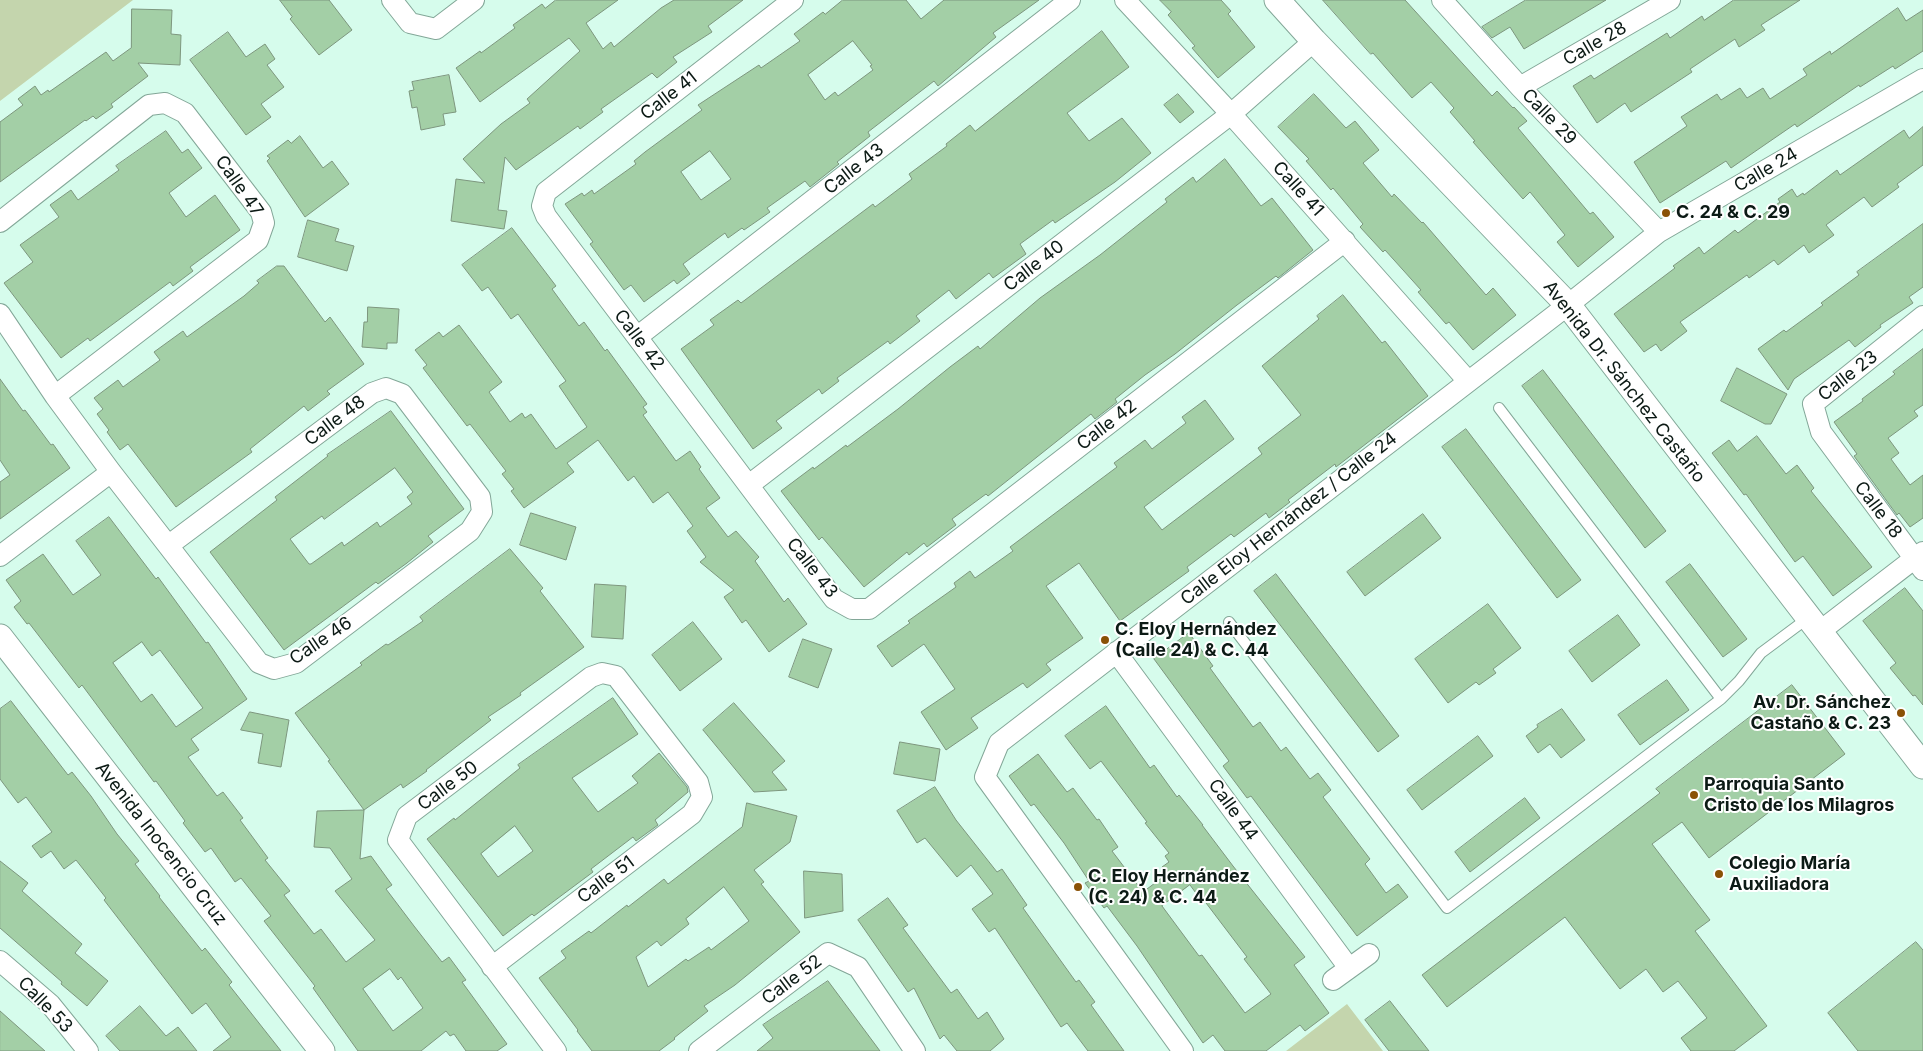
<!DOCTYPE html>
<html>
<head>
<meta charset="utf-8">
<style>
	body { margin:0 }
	canvas { display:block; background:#d6fcec }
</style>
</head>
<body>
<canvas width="1923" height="1051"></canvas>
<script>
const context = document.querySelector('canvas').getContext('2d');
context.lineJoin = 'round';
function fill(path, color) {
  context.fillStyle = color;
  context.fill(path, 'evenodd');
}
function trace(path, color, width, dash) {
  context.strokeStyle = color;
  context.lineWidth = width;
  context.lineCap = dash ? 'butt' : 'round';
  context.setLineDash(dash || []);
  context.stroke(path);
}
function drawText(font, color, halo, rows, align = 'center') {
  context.font = font + ' Inter,sans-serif';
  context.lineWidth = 4;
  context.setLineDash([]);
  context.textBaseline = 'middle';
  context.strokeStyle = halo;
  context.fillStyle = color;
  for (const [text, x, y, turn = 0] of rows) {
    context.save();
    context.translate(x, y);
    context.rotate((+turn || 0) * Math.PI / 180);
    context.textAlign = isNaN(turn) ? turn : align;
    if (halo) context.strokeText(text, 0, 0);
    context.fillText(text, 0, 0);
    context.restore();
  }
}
fill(new Path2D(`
	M0 0H133L0 101Z
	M1347 1004 1383 1051H1286Z`), '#c4d5ad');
const building = new Path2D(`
	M280 0H329L352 30 319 55 290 19 292 17Z
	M556 0H618L586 23 603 49 611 42 614 47 661 8 674 0H743L708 26 712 32 673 57 677 62 657 78 652 73 601 109 603 112 580 129 578 126 516 170 505 157 498 210 507 211 504 229 451 221 456 179 485 183 463 159 501 124 530 103 527 99 580 51 569 38 480 102 456 68 480 51 481 53 515 28 513 25 542 4 545 8Z
	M843 0H906L921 19 944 0H1039L993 33 996 37 938 86 934 81 868 132 870 136 837 162 839 164 810 187 805 181 767 208 770 212 744 230 742 228 728 238 725 233 683 264 690 274 677 284 674 280 644 302 631 285 624 290 590 244 593 242 565 204 582 193 584 196 592 190 594 194 636 164 634 161 645 152 702 110 698 105 759 65 761 68 800 41 794 34 823 12 825 14ZM853 41 872 65 870 66 873 70 838 96 835 92 825 100 808 75ZM710 151 731 179 701 200 681 172Z
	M1160 0H1221L1231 11 1228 14 1255 47 1218 78 1192 48 1195 46 1168 15 1171 12Z
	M1323 0H1405L1492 96 1497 91 1513 108 1514 107 1527 121 1518 128 1590 214 1593 212 1614 237 1578 267 1557 242 1565 235 1530 192 1523 199 1473 142 1475 141 1450 112 1454 108 1431 82 1412 98 1373 53 1371 54Z
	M1526 0H1606L1524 49 1510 27 1492 38 1482 27Z
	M1734 0H1800L1761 25 1765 30 1739 47 1735 39 1690 69 1692 72 1631 112 1625 103 1597 123 1573 86 1591 75 1594 79 1667 33 1670 38 1702 16 1704 20Z
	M1898 8 1906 21 1923 10V51L1895 69 1893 66 1860 87 1859 85 1797 127 1795 124 1731 168 1726 161 1660 203 1634 162 1687 126 1681 117 1717 94 1721 100 1740 88 1747 98 1763 88 1770 99 1807 75 1803 69 1830 51 1831 54Z
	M132 9 172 10 171 34 181 35 180 65 138 63 148 76 111 104 113 107 96 119 93 116 86 121 85 120 0 182V122L23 105 18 99 35 86 41 95 48 90 49 92 106 52 113 61 131 48Z
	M1102 31 1129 67 1067 113 1089 141 1122 118 1151 153 1115 182 1055 223 1053 220 1020 244 1026 254 993 278 989 273 956 299 949 290 916 316 920 321 890 344 888 341 837 378 839 381 822 394 819 389 776 421 782 428 753 449 681 349 714 325 710 320 738 300 741 303 873 204 875 207 912 179 909 174 947 146 946 144 970 125 975 131Z
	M228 32 246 57 265 44 275 59 267 65 284 87 261 104 271 117 246 135 190 60Z
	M449 75 456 112 443 114 445 125 421 130 417 107 412 108 409 91 414 90 412 82Z
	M1178 94 1194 112 1180 123 1164 105Z
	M1314 94 1346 128 1355 121 1379 150 1363 163 1392 197 1394 194 1422 223 1423 222 1486 295 1493 288 1516 315 1473 350 1449 322 1446 324 1418 292 1421 290 1385 250 1383 252 1360 227 1363 224 1333 188 1331 190 1306 161 1309 159 1278 127Z
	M1923 127V165L1897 184 1899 187 1872 207 1864 197 1826 225 1834 235 1809 253 1804 245 1778 265 1774 260 1749 278 1747 275 1680 322 1687 331 1661 351 1656 344 1644 352 1614 314 1675 268 1673 266 1699 247 1704 254 1735 230 1738 233 1780 202 1778 199 1792 189 1797 197 1803 193 1804 195 1837 170 1840 175 1904 130 1909 138Z
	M166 131 182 153 188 149 202 168 169 193 186 217 215 195 240 230 190 267 193 271 173 286 170 282 90 341 88 338 61 358 4 283 33 262 20 245 59 217 50 205 71 190 78 200 119 170 116 166Z
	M300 136 323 168 332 161 349 184 305 217 267 161 270 158 267 156 288 140 291 143Z
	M1225 159 1261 206 1272 198 1313 250 1278 278 1276 276 1237 305 1175 354 1145 375 1115 399 1117 402 1095 419 1091 414 988 496 986 494 952 519 956 525 927 547 924 543 909 555 907 552 864 587 822 537 819 540 781 491 813 467 814 469 846 445 847 447 898 409 950 367 978 346 980 349 1040 298 1100 255 1167 202 1165 199 1193 177 1196 182Z
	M308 220 339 229 335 241 354 246 347 271 298 257Z
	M1923 224V287L1909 297 1913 303 1880 325 1881 327 1855 347 1849 340 1794 379 1788 390 1758 349 1784 330 1786 332 1823 305 1821 303 1859 275 1857 272Z
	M512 228 556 286 552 289 579 326 584 322 605 351 607 349 647 404 643 407 647 412 643 415 676 461 690 451 701 467 699 469 720 498 706 508 728 537 736 531 759 557 755 561 784 602 788 598 807 624 769 652 746 620 742 623 724 597 734 590 700 562 706 557 687 531 693 526 668 492 653 503 634 476 628 481 598 440 567 463 574 472 524 508 511 491 514 489 502 474 506 471 470 424 467 426 423 368 427 365 415 350 439 332 443 337 459 325 502 382 489 392 510 422 522 413 525 418 531 414 556 449 587 427 559 386 566 381 518 314 511 319 488 287 482 291 462 265Z
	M277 266H284L325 322 330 317 364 364 327 391 330 394 308 411 304 406 250 449 252 452 176 507 128 444 120 450 107 432 109 430 97 414 103 409 94 398 118 380 123 387 160 360 154 352 183 331 187 337 244 296 259 283 257 281Z
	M1343 295 1382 343 1385 341 1428 396 1336 467 1335 464 1288 500 1290 502 1269 518 1266 513 1234 537 1231 534 1187 567 1189 571 1120 621 1079 563 1046 586 1083 638 1046 664 1051 670 1027 688 1023 683 971 718 978 728 946 750 921 712 955 689 924 644 892 667 877 646 910 623 908 621 956 587 954 583 970 571 975 578 1013 551 1010 547 1117 467 1114 463 1145 440 1152 449 1186 423 1182 417 1205 400 1234 439 1144 507 1162 530 1262 454 1258 448 1301 415 1262 366 1319 319 1317 316Z
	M368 307 399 309 397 343H387V349L362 347 364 322H367Z
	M1923 349V405L1914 411 1918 416 1888 438 1899 453 1891 459 1910 485 1923 475V518L1910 527 1899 513 1897 515 1854 456 1857 454 1834 422 1863 401 1862 399 1895 374 1893 372Z
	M1737 368 1787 394 1771 424H1765L1721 401Z
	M1543 370 1666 531 1645 548 1522 386Z
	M0 379 23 411 25 410 51 445 53 444 70 468 0 519V482L10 475 0 460Z
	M391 411 464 509 428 536 433 542 407 563 378 584 376 582 284 650 210 552 277 500 275 497 328 456 327 455ZM395 468 413 492 407 497 412 504 380 527 377 522 344 546 342 542 311 564H309L290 539 322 516 324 519Z
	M1466 429 1581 580 1557 598 1442 447Z
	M1757 436 1786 474 1797 465 1814 488 1811 491 1872 567 1833 596 1803 556 1795 562 1746 494 1744 495 1712 453 1729 440 1737 451Z
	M531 513 576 527 566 560 520 545Z
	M1423 514 1441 538 1365 596 1347 572Z
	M109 517 156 579 158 577 206 643 208 642 247 699 191 739 199 750 188 757 217 796 223 792 243 818 240 820 268 858 265 860 290 891 284 895 314 934 321 929 346 962 375 940 335 891 352 879 330 848 314 847 317 811 364 810 360 859 371 856 392 885 386 889 414 926 442 962 449 957 466 980 462 982 507 1044 497 1051H466L454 1034 450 1036 446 1031 421 1051H358L313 988 315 986 264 921 271 916 241 878 235 882 211 848 205 852 183 823 185 821 156 781 154 782 82 685 79 688 29 623 27 624 14 607 21 601 6 580 43 554 73 595 101 575 76 541ZM142 642 152 656 160 650 203 708 176 727 152 694 141 702 113 663ZM390 969 398 980 401 977 423 1008 393 1031 363 989Z
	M510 549 543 588 540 591 584 647 520 693 521 695 488 717 491 720 426 770 427 771 403 788 401 784 364 810 328 761 330 760 295 713 362 665 360 663 386 644 388 645 423 621 420 617Z
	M1690 564 1747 639 1723 657 1666 582Z
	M1276 574 1399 736 1378 752 1254 591Z
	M595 584 626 586 623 639 592 637Z
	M1905 588 1923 611V705L1915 695 1913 696 1890 668 1896 663 1863 621Z
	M1488 604 1521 648 1493 669 1496 673 1479 685 1476 682 1448 703 1415 659Z
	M1618 615 1640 645 1592 682 1569 651Z
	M693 622 722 659 680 691 652 655Z
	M1189 633 1213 666 1210 668 1253 727 1260 722 1281 751 1286 747 1310 779 1318 773 1331 790 1323 797 1370 859 1365 864 1386 893 1398 884 1408 897 1357 936 1251 796 1247 798 1223 766 1229 761 1154 659Z
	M803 639 832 649 818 688 789 677Z
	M1667 680 1689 710 1640 745 1618 715Z
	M1792 685 1845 754 1709 858 1682 822 1652 844 1710 920 1695 931 1767 1026 1734 1051H1691L1681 1038 1707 1018 1678 981 1663 992 1646 969 1620 989 1565 917 1447 1007 1422 975 1660 793 1656 789Z
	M613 698 638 734 572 778 598 812 638 783 632 776 659 753 687 787 688 792 655 820 658 825 636 841 633 837 591 869 593 872 534 916 532 914 503 936 427 839 454 818 455 820 520 768 518 765ZM515 826 533 851 498 877 481 854Z
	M11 701 68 775 72 772 91 796 117 834 139 861 135 864 160 896 159 897 202 951 205 948 232 982 229 985 281 1051H213L231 1037 206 1003 192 1014 104 900 106 898 76 860 64 869 51 851 41 858 32 846 52 832 26 797 18 803 0 779V709Z
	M734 703 785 761 772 772 787 790 754 792 703 730Z
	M1106 706 1150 768 1154 765 1177 797 1179 795 1203 825H1202L1233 866 1305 957 1294 965 1329 1013 1305 1031 1300 1025 1266 1051H1225L1213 1035 1203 1043 1137 946 1107 906 1104 908 1085 883 1089 881 1064 843 1034 804 1031 806 1009 776 1038 754 1067 792 1073 788 1097 820 1099 819 1118 847 1112 851 1143 892 1167 874 1162 867 1169 862 1165 856 1169 853 1145 823 1147 822 1101 761 1090 769 1065 736ZM1190 885 1201 900 1203 899 1247 957 1244 959 1271 994 1245 1013 1202 955 1199 956 1162 906Z
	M1562 709 1585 740 1561 758 1550 744 1538 753 1526 736 1538 727 1537 725Z
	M250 712 289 720 281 767 258 763 263 734 241 730Z
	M1478 736 1493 756 1422 810 1407 790Z
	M900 742 940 749 935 781 894 774Z
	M935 787 956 820 997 872 1002 869 1027 905 1023 908 1076 982 1079 980 1095 1002 1091 1005 1124 1051H1088L1067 1023 1061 1027 995 928 989 932 972 909 993 894 971 865 957 877 925 838 917 843 897 811Z
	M1525 798 1540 818 1470 872 1455 852Z
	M747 803 797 816 790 842 754 870 764 882 761 884 800 932 735 985 704 1006 708 1011 674 1038 675 1039 659 1051H592L577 1031 578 1030 539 978 566 958 561 951 589 931 591 933 627 905 628 907 664 879 668 884 742 827ZM724 887 749 921 711 950 709 947 688 961 686 959 648 987 636 957 657 941 661 946 689 924 686 919Z
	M0 861 28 883 22 891 82 944 75 953 108 981 87 1006 61 984 62 982 0 928Z
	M804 871 842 874 843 911 805 918Z
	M888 898 908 925 903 928 951 993 957 989 978 1019 987 1012 1004 1039 990 1051H957L944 1035 940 1039 914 988 908 992 858 920Z
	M1916 942 1923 950V1051H1858L1828 1013Z
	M828 981 880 1051H757L773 1038 763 1025Z
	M1390 1001 1429 1051H1389L1365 1020Z
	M140 1006 166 1036 178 1027 197 1051H120L106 1036Z
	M0 1011 45 1051H0Z`);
fill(building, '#a3cfa6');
trace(building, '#7d967e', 1);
const service = new Path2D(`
	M1229 622 1447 908 1721 699 1499 408
	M1721 699 1739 681 1761 653 1808 618`);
const minor = new Path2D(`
	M392 0 410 23 436 29 474 0
	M793 0 546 192 542 206 546 216 834 599 852 609H869L1345 241
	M1125 0 1231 114 1468 381
	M1442 0 1520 87 1659 232
	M1520 87 1670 0
	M0 222 149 105 165 103 185 113 261 212 264 223 258 240 55 396
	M0 314 55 396 111 472 259 663 274 669 296 663 470 531 482 512 480 497 402 394 386 388 372 393 169 545
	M1923 316 1813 404 1821 432 1923 570
	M637 337 1070 0
	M749 485 1231 114 1314 41
	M0 556 111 472
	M1819 632 1923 552
	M1116 652 1349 968
	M0 961 50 1004 88 1051
	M492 967 692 814 702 797 698 782 616 676 602 673 591 677 407 816 398 840 556 1051
	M1333 980 1369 954
	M699 1051 828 953 858 967 915 1051
	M1183 1051 985 777 999 743 1568 305 1659 232 1923 79`);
const tertiary = new Path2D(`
	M1277 0 1314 41 1568 305 1923 766
	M0 637 322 1051`);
trace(service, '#83a798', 12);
trace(minor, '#83a798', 22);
trace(tertiary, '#83a798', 27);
trace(service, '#fff', 10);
trace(minor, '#fff', 20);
trace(tertiary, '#fff', 25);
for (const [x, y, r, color] of [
	[1666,213,5,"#8a5106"],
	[1105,640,5,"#8a5106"],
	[1901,713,5,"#8a5106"],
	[1694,795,5,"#8a5106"],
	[1719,874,5,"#8a5106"],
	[1078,887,5,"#8a5106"]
]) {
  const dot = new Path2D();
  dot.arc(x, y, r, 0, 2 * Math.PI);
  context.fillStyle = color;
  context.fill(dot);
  trace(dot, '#fff', 2);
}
drawText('18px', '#0c1a15', '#fff', [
	["Calle 28",1595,44,-30],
	["Calle 41",669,96,-38],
	["Calle 29",1549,117,46],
	["Calle 43",854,169,-38],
	["Calle 24",1766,170,-30],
	["Calle 47",239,186,55],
	["Calle 41",1298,189,48],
	["Calle 40",1034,266,-38],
	["Calle 42",639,340,53],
	["Calle 23",1848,376,-38],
	["Avenida Dr. Sánchez Castaño",1624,382,52],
	["Calle 48",335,421,-37],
	["Calle 42",1107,425,-38],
	["Calle 18",1878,510,53],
	["Calle Eloy Hernández / Calle 24",1289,519,-38],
	["Calle 43",812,568,52],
	["Calle 46",321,641,-34],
	["Calle 50",448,786,-37],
	["Calle 44",1233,810,54],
	["Avenida Inocencio Cruz",161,844,52],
	["Calle 51",606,880,-37],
	["Calle 52",792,980,-37],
	["Calle 53",45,1005,46]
]);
drawText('bold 18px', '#0c1a15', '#fff', [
	["C. 24 & C. 29",1676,213],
	["C. Eloy Hernández",1115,630],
	["(Calle 24) & C. 44",1115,651],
	["Av. Dr. Sánchez",1891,703,"right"],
	["Castaño & C. 23",1891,724,"right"],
	["Parroquia Santo",1704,785],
	["Cristo de los Milagros",1704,806],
	["Colegio María",1729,864],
	["Auxiliadora",1729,885],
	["C. Eloy Hernández",1088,877],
	["(C. 24) & C. 44",1088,898]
], 'left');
</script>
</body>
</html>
